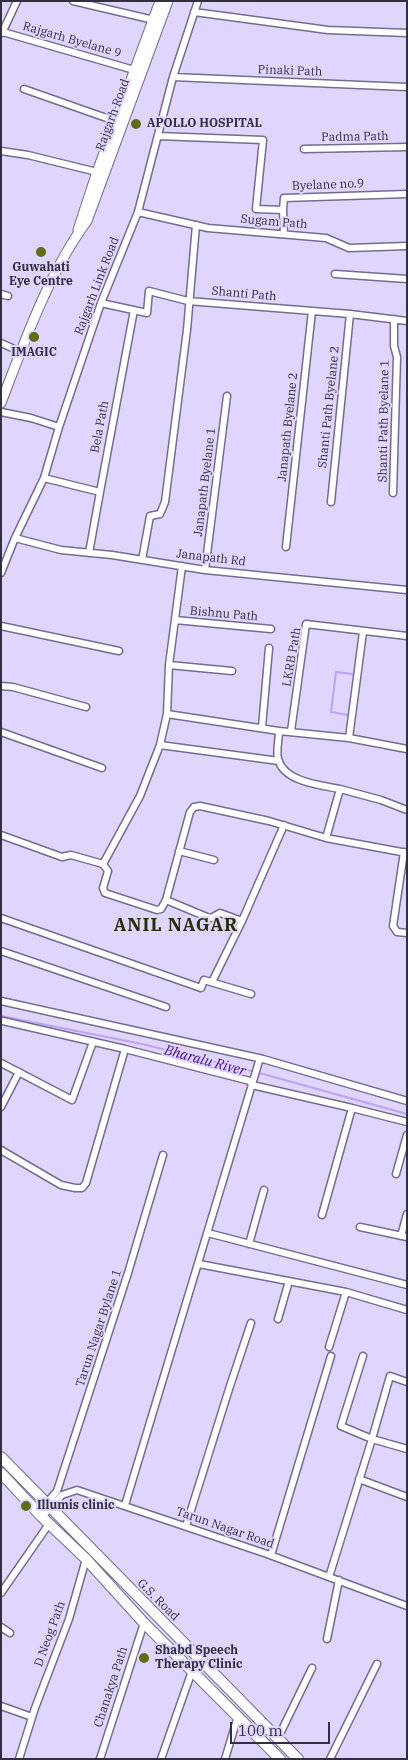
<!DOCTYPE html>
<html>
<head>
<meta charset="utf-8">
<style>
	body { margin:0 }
	#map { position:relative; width:408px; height:1760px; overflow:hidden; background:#dfd5fd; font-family:"IBM Plex Serif",serif }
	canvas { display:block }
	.frame { position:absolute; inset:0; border:2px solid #342f3f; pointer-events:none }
	.scale { position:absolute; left:230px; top:1722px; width:100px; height:22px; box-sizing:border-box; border:2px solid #342f3f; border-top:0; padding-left:6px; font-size:15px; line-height:18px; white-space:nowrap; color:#342f3f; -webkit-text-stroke:4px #dfd5fd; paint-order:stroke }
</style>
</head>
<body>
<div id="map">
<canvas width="408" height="1760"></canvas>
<div class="frame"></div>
<div class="scale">100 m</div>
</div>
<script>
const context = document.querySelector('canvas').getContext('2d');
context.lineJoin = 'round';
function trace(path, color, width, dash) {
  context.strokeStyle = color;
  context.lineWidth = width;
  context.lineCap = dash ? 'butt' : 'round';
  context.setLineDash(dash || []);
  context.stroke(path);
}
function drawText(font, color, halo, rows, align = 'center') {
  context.font = font + ' "IBM Plex Serif",serif';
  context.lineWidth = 4;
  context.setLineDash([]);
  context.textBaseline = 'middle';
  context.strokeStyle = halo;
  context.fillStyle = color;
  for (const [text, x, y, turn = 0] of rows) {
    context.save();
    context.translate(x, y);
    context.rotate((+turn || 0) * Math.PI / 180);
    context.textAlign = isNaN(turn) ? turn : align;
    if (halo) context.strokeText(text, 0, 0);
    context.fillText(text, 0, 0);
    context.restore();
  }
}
trace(new Path2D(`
	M348 715 331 712 336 672 353 674
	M1 1016 142 1044 263 1074 407 1114`), '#bda2fa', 2);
const minor = new Path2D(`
	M73 1 154 20
	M194 12 328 30 407 33
	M3 32 134 70
	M2 33 17 1
	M173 77 407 87
	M24 89 115 121
	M158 136 263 140 256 209 283 210 284 198 407 194
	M304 149 407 147
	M1 151 28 155 97 172
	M283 210 284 234
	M138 212 208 228 326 238 349 248 407 246
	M335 274 407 279
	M1 294 8 296
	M101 303 147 313 149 291 188 301 350 314 407 321
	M1 343 21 352
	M1 412 31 418 59 427
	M44 478 100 492 134 310
	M393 493 397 357 394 346V319
	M331 502 350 314
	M15 538 61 550 112 555 205 570 407 590
	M286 547 312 311
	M89 553 100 492
	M142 560 150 516 160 514 165 502 187 330 196 225
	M205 570 227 396
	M1 573 15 538 44 478 59 427 101 303 138 212 173 77 198 1
	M175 620 271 629
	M1 626 119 651
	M169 665 232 671
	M1 686 13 687 86 707
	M167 714 279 731 349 738 407 749
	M262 727 269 648
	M279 731C279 739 276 750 278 759 284 782 320 785 340 789L326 838
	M291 731 306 624 407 636
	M1 732 102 768
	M349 738 363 632
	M160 745 279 761
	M340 789 381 800 407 810
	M1 835 62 857 71 855 103 864 140 796 160 745 167 714 169 665 182 566
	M179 851 214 860
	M404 852 393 926 397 932 407 933
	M103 864 108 871 103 888 105 893 157 910 161 909 166 900 190 812 194 807 200 806 269 821 326 838 407 853
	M166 900 207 917 211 918 220 913 242 921
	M1 918 201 988 204 980 251 994
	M1 951 166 1007
	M212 982 242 921 284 825
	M1 1001 263 1059 407 1101
	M3 1021 125 1049 250 1081 252 1085 352 1108 407 1122
	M1 1063 72 1100 93 1042
	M1 1107 19 1072
	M1 1150 61 1185 75 1188H82L86 1183 125 1049
	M396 1174 407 1135
	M322 1215 352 1108
	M360 1227 407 1237
	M208 1233 407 1285
	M401 1236 407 1214
	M249 1244 264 1190
	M199 1264 346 1292 407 1310
	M278 1319 289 1281
	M329 1347 346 1292
	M363 1356 341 1426 372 1439 390 1376 407 1382
	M359 1479 407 1497
	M125 1505 260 1058
	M38 1513 57 1491 128 1273 163 1155
	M42 1517 62 1495 77 1490 267 1554 407 1606
	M186 1526 230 1386 251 1323
	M271 1555 331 1356
	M329 1577 372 1439 407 1449
	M1 1593 49 1524
	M1 1627 10 1633
	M327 1639 339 1580
	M1 1706 32 1717
	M278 1738 312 1668
	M19 1759 35 1708 69 1619 86 1559
	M100 1759 144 1623
	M161 1759 192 1671
	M225 1759 238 1716
	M330 1759 377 1664`);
const secondary = new Path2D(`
	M78 230 97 172 160 1
	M1 403C24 343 49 272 87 221L168 1`);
const primary = new Path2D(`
	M1 1457 298 1759
	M1 1473 42 1517 86 1559 144 1623 280 1759`);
trace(minor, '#766c90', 9);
trace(secondary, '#766c90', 11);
trace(primary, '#766c90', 12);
trace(minor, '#fff', 6);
trace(secondary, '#fff', 9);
trace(primary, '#fff', 10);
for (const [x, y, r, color] of [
	[136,124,6,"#616d15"],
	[41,252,6,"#616d15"],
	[34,337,6,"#616d15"],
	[26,1506,6,"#616d15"],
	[144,1658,6,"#616d15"]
]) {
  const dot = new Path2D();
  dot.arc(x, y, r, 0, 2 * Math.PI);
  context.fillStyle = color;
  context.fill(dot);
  trace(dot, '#dfd5fd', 2);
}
drawText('12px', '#342f3f', '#dfd5fd', [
	["Rajgarh Byelane 9",72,40,16],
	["Pinaki Path",290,71,2],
	["Rajgarh Road",113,115,-70],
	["Padma Path",355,137,-1],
	["Byelane no.9",328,185,-2],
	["Sugam Path",274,222,5],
	["Rajgarh Link Road",97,286,-69],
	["Shanti Path",244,294,5],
	["Shanti Path Byelane 2",329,407,-84],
	["Shanti Path Byelane 1",384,421,-89],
	["Bela Path",100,427,-79],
	["Janapath Byelane 2",288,427,-84],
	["Janapath Byelane 1",205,482,-83],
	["Janapath Rd",211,558,7],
	["Bishnu Path",224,614,5],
	["LKRB Path",292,657,-80],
	["Tarun Nagar Bylane 1",99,1328,-72],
	["Tarun Nagar Road",225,1528,19],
	["G.S. Road",158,1600,45],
	["D Neog Path",50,1634,-70],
	["Chanakya Path",111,1687,-72]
]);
drawText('bold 12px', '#342f3f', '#dfd5fd', [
	["APOLLO HOSPITAL",147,124],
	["Guwahati",41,268,"center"],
	["Eye Centre",41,282,"center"],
	["IMAGIC",34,353,"center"],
	["Illumis clinic",37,1506],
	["Shabd Speech",155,1651],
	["Therapy Clinic",155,1665]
], 'left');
drawText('italic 14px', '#470089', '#dfd5fd', [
	["Bharalu River",205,1061,15]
]);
context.letterSpacing = '1px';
drawText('bold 18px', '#282e05', '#dfd5fd', [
	["ANIL NAGAR",176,926]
]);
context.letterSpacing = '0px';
</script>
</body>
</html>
